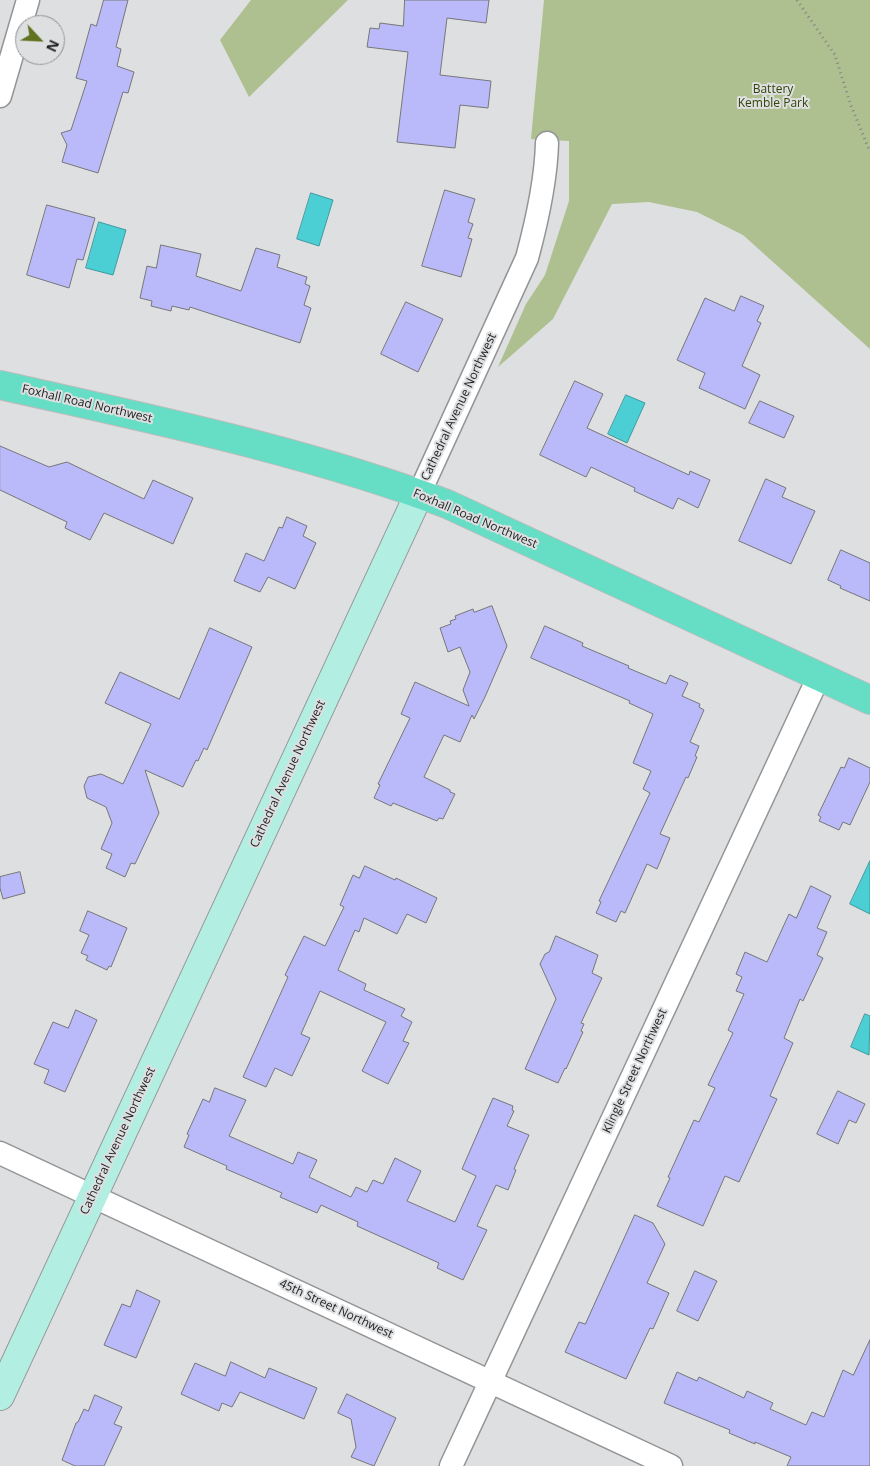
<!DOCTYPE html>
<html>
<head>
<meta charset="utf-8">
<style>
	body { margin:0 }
	#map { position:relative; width:870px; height:1466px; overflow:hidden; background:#dedfe1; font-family:"Open Sans",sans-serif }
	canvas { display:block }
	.north { position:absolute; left:15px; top:15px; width:50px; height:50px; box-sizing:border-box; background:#dedfe1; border:1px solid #919293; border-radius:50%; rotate:115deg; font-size:14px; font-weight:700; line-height:20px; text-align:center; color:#1d1e1f }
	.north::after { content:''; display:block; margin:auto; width:18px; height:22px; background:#607220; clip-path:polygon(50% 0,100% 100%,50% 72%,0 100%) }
</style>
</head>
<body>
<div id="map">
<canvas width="870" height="1466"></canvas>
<div class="north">N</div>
</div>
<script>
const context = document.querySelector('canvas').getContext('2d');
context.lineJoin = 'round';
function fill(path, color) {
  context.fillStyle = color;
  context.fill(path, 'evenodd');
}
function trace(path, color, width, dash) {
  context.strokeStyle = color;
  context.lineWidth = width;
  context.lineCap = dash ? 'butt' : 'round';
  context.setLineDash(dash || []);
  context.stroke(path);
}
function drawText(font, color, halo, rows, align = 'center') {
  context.font = font + ' "Open Sans",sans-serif';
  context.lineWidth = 4;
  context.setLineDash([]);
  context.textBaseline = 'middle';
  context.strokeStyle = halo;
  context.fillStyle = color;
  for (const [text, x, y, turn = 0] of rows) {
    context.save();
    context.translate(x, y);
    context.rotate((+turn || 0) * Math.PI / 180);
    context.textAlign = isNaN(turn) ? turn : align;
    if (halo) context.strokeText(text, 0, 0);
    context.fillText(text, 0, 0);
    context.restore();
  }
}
fill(new Path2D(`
	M251 0H348L249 97 220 40Z
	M544 0H870V349L743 235 697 212 649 202 612 204 553 319 498 367 526 304 545 275 569 201V141L531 139Z`), '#aebf90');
const water = new Path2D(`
	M311 193 333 200 319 246 297 239Z
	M99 222 126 230 113 275 86 268Z
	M626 395 645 403 627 443 608 434Z
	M870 861V914L850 904Z
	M865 1014 870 1016 869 1055 851 1047Z`);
fill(water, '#4bcfd4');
trace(water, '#3d9a9e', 1);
const building = new Path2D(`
	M104 0H128L116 47 121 49 117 66 134 72 128 93 123 92 98 173 62 162 67 145 61 133 71 130 87 81 76 78 91 24 96 26Z
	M405 0H489L486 23 447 18 440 75 491 81 488 108 460 105 455 148 397 142 408 52 367 47 370 28 379 29 380 23 403 26Z
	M445 190 475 199 468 222 473 224 468 238 472 239 461 277 422 266Z
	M47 205 95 218 83 260 77 259 69 288 27 275Z
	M161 245 201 254 196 276 241 291 256 248 280 255 277 267 307 277 305 284 310 286 304 305 311 308 300 343 190 307 189 310 172 306 171 311 151 306 152 301 140 298 147 266 156 268Z
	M741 296 764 306 757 321 761 323 742 366 760 375 745 409 699 388 705 373 677 360 705 298 734 311Z
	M406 302 443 319 418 372 381 354Z
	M575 381 603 394 587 428 689 475 690 471 710 480 698 508 678 498 673 509 634 491 635 488 591 467 586 477 540 455Z
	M760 401 794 416 784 438 749 423Z
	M0 446 49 467 67 462 144 499 153 480 193 498 173 544 104 513 90 540 65 528 67 522 0 490Z
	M766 479 786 488 782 497 815 511 791 564 739 541Z
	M287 517 307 526 303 536 316 543 295 589 268 577 260 592 234 581 246 553 264 561 279 527 282 528Z
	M841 550 870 563V601L840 588 841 586 828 580Z
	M492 606 507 646 485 697 474 719 472 715 460 742 444 735 424 777 450 790V792L455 794 443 819 439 818 437 821 393 803 391 806 374 798 380 785 378 784 410 718 401 714 415 682 469 706 463 690 470 672 460 647 448 652 440 628 451 624 450 621 456 619 455 616 473 609 474 612Z
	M545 626 583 643 582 646 629 666 628 668 666 684 670 675 688 683 682 696 700 704 699 707 704 710 690 742 699 746 695 756 697 757 688 778 686 777 660 834 670 838 657 869 647 864 625 913 621 911 616 922 596 913 601 902 599 901 650 793 643 789 651 771 633 763 653 714 629 703 630 701 531 658Z
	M210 628 252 647 207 750 204 748 198 761 196 760 183 787 145 770 159 813 135 864 131 863 125 877 106 868 112 854 101 849 112 823 106 807 87 798 84 786 88 777 101 774 123 784 151 724 105 703 120 672 179 699Z
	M849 758 870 768V782L850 825 843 822 839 830 819 821 821 817 818 815 841 767 844 768Z
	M365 866 395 880 396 878 437 898 426 923 407 914 397 934 364 918 359 932 355 930 338 970 366 984 364 990 405 1009 401 1016 412 1022 403 1041 409 1043 388 1084 362 1071 386 1022 320 991 301 1034 310 1038 292 1076 275 1068 266 1087 243 1077 288 977 285 975 304 936 325 946 344 907 340 905 353 875 359 878Z
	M20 872 25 893 3 899 0 888V877Z
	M811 886 831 896 817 928 827 932 817 955 823 958 803 1001 800 999 784 1038 793 1043 770 1096 777 1099 739 1182 725 1176 703 1226 657 1206 670 1178 668 1177 694 1120 699 1122 715 1088 708 1085 733 1033 728 1030 744 994 736 991 742 977 736 974 745 952 767 962 789 914 796 918Z
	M88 911 127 928 111 967 109 966 107 970 86 960 88 956 81 953 89 935 80 931Z
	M556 936 598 955 592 973 602 978 581 1023 584 1024 581 1031 583 1032 566 1069 565 1068 558 1083 525 1069 556 999 540 964 545 954 549 952Z
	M76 1010 97 1020 65 1092 44 1083 49 1070 34 1064 53 1022 68 1028Z
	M215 1088 246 1100 229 1136 293 1164 298 1152 317 1160 309 1177 351 1197 356 1187 367 1192 373 1180 383 1184 395 1158 421 1171 407 1201 455 1222 476 1176 462 1169 493 1098 513 1106 512 1110 514 1111 507 1126 529 1135 514 1169 516 1170 508 1190 496 1185 477 1226 487 1230 463 1280 437 1268 439 1263 357 1226 358 1222 321 1205 317 1213 280 1197 282 1193 226 1169 227 1166 184 1147 189 1135 187 1134 203 1099 209 1102Z
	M838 1091 865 1104 856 1123 849 1120 838 1144 817 1134Z
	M635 1215 653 1223 665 1244 647 1283 669 1293 653 1329 650 1328 626 1379 565 1352 579 1322 585 1324Z
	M695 1271 717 1281 698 1321 677 1311Z
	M137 1290 160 1301 136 1358 104 1345 122 1304 130 1307Z
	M870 1340V1466H787L791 1457 755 1442V1444L729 1433 730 1430 664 1403 677 1372 697 1381 699 1377 744 1398 747 1391 773 1403 770 1409 806 1425 812 1412 824 1417 843 1370 853 1375Z
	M231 1362 265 1378 269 1368 317 1388 304 1419 240 1392 232 1407 222 1403 219 1411 181 1394 195 1363 225 1376Z
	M347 1394 396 1418 374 1466 351 1457 356 1447 351 1419 338 1413Z
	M95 1395 122 1407 114 1424 122 1427 104 1466H75L62 1460 76 1423 78 1422 84 1409 88 1411Z`);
fill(building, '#babafa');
trace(building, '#767678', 1);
const street = new Path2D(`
	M0 96 28 0
	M419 494 527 258C537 221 546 182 547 143
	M0 1153 671 1466
	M451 1466 819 676`);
const secondary = new Path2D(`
	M0 1396 419 494`);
const primary = new Path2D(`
	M0 385C150 419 303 450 447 504L870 700`);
trace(street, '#939496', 25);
trace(secondary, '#939496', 30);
trace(primary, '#bbbcbc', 30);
trace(new Path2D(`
	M797 0 835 55 850 103 870 152`), '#838485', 3, [1, 4]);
trace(street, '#fff', 22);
trace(secondary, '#b2eee2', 28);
trace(primary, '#66dec5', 28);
drawText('12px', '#324304', '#dedfe1', [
	["Battery",773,90],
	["Kemble Park",773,104]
]);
drawText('12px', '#1d1e1f', '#dedfe1', [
	["Foxhall Road Northwest",87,404,13],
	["Cathedral Avenue Northwest",459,407,-65],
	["Foxhall Road Northwest",475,519,23],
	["Cathedral Avenue Northwest",288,774,-65],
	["Klingle Street Northwest",635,1071,-65],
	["Cathedral Avenue Northwest",118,1141,-65],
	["45th Street Northwest",336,1309,25]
]);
</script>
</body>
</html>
